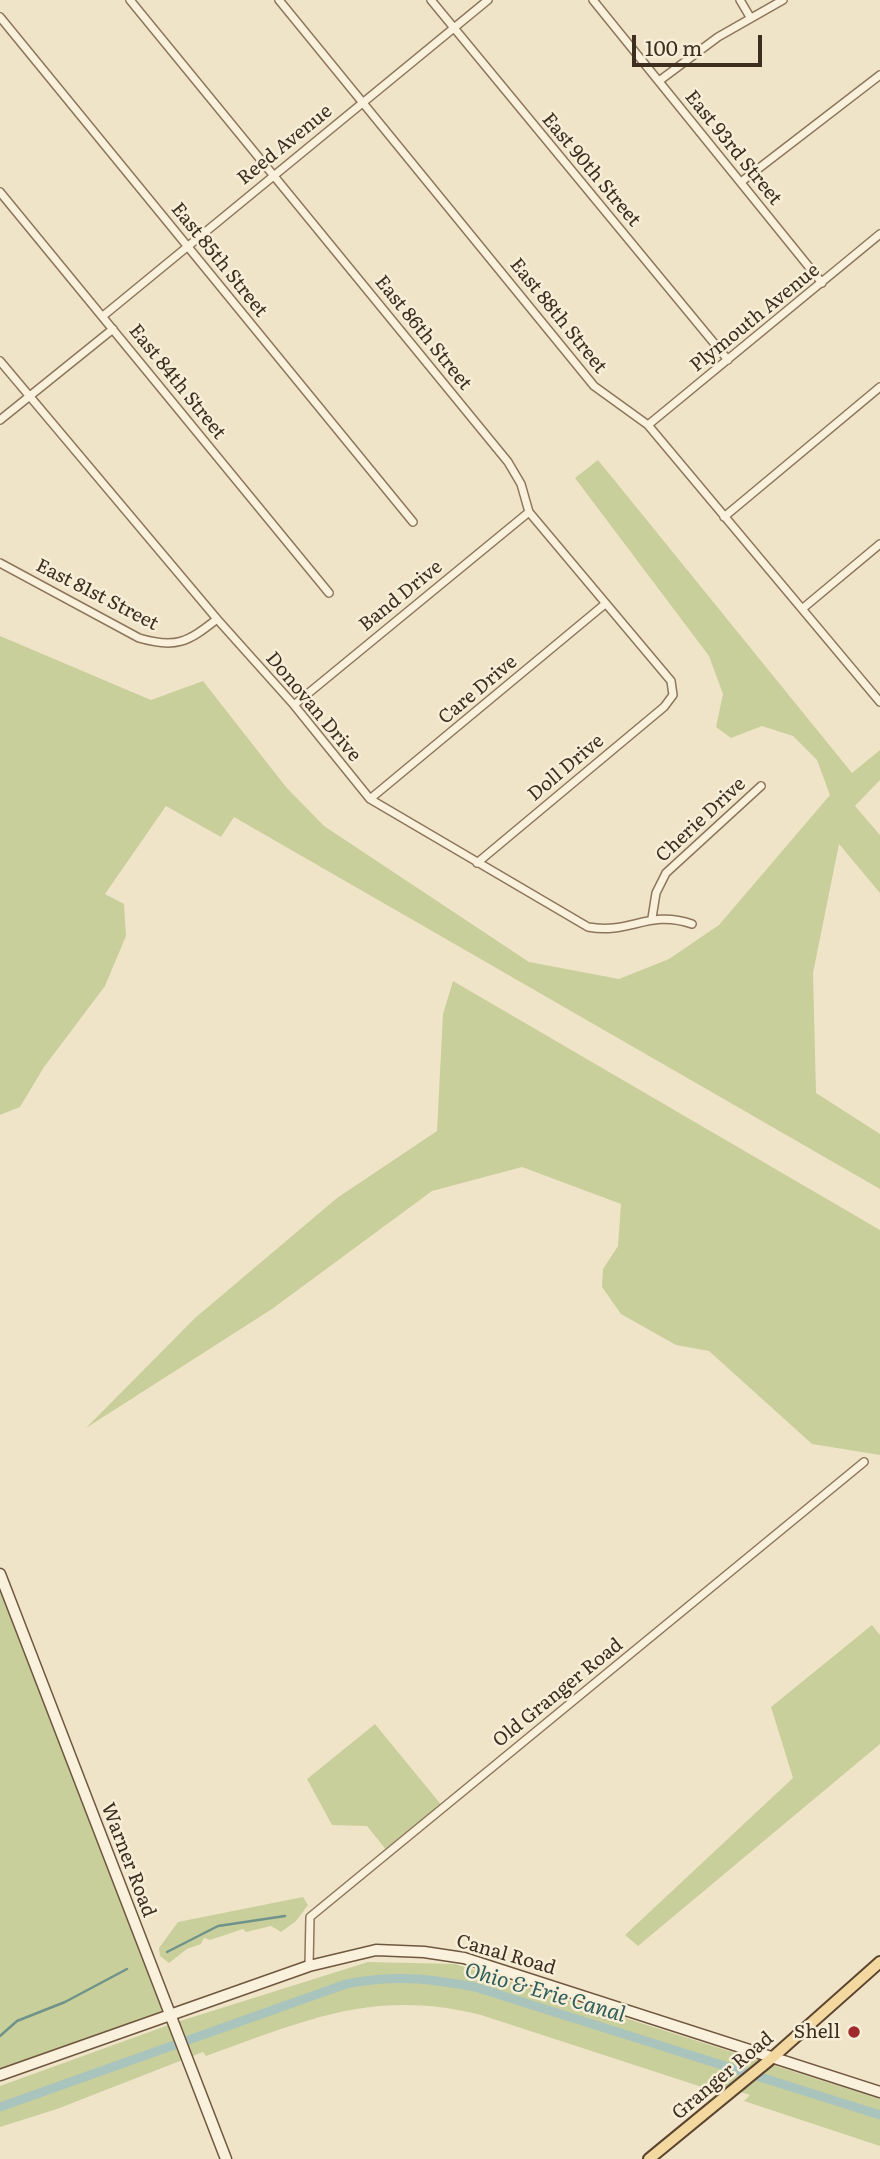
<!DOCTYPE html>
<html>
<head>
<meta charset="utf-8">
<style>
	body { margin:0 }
	#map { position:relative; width:880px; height:2159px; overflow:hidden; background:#f0e4c8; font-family:Literata,serif }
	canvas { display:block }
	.scale { position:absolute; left:632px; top:35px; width:130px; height:32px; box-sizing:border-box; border:4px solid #3d2e20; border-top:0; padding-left:9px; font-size:21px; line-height:24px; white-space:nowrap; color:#3d2e20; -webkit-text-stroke:5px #f7eed8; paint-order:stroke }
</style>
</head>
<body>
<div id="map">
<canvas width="880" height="2159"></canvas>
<div class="scale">100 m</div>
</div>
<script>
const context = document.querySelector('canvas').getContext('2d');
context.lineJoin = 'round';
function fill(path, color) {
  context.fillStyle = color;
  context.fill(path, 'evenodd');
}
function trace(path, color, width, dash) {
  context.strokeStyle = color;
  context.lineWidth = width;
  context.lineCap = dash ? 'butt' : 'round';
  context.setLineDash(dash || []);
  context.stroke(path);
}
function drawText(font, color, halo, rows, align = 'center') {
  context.font = font + ' Literata,serif';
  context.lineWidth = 5;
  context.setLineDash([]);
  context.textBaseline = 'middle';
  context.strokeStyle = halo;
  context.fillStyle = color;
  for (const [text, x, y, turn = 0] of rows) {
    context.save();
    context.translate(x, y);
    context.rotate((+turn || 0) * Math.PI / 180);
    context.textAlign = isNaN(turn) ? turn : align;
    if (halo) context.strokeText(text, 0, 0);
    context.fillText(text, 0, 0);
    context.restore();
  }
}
fill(new Path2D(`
	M598 460 852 773 880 750V780L855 806 880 835V893L839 844 813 973 816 1093 880 1134V1189L234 817 221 837 166 806 105 894 124 904 126 936 105 986 44 1067 20 1107 0 1115V636L151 700 203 681 286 787 324 826 529 962 619 979 669 959 719 925 830 795 817 760 793 736 762 726 731 738 716 727 723 694 709 656 575 478Z
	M453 981 880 1230V1455L812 1444 709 1351 676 1345 621 1314 602 1287 603 1269 618 1246 621 1204 522 1167 432 1191 272 1309 86 1428 195 1318 337 1198 437 1131 443 1014Z
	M0 1574 169 2017 0 2075Z
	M872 1625 880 1635V1744L638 1946 625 1935 793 1778 771 1707Z
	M375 1724 443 1807 388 1852 367 1826 332 1825 307 1779Z
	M303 1897 308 1905 296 1921 281 1932 271 1926 246 1932 243 1929 210 1940 204 1938 201 1944 187 1949 169 1963 160 1956 159 1948 178 1922Z
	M368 1962 455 1964 880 2099V2146L744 2101 750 2095 712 2083 705 2088 481 2015C373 1988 305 2021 206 2056L203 2052 57 2109 0 2127V2086L177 2022Z`), '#c9cf9b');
trace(new Path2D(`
	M167 1952 218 1926 285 1916
	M0 2036 17 2021 65 2002 127 1969`), '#6f938a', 2.5);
trace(new Path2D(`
	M0 2107 346 1984C394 1975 426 1978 475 1987L880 2115`), '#a9c4bc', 9);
const street = new Path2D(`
	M130 0 508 462 521 484 529 512 671 681 673 695 664 707 477 863
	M279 0 594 386 648 425 880 702
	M431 0 728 360
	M593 0 822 283
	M740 0 750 17
	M0 17 413 522
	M659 81 718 37 783 0
	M741 182 880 75
	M0 192 329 593
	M103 316 488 0
	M0 361 217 619 294 705 370 799 588 927C630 935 648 909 692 924
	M0 420 113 329
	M648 425 880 234
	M724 517 880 387
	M0 563 139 638C176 649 188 642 217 619
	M802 609 880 544
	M294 705 529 512
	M370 799 605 604
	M652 918 656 893 666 873 761 786
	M309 1966 310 1917 864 1462`);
const secondary = new Path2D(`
	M0 1574 226 2159
	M0 2075 309 1966 376 1950 424 1952 464 1958 880 2092`);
const primary = new Path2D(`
	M649 2159 772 2058 880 1962`);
trace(street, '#8d765c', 10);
trace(secondary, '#6f573f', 13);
trace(primary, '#5b4430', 14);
trace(street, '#faf1dc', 7);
trace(secondary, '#faf1dc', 10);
trace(primary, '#f3d9a0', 10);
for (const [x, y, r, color] of [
	[854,2032,7,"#9e2a2b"]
]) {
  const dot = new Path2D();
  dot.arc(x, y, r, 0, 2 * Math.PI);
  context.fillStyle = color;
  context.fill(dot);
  trace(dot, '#f7eed8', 2.5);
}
drawText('19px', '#3d2e20', '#f7eed8', [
	["Reed Avenue",285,145,-39],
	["East 93rd Street",733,148,51],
	["East 90th Street",591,170,50],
	["East 85th Street",219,260,51],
	["East 88th Street",558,316,51],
	["Plymouth Avenue",755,318,-39],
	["East 86th Street",423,333,51],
	["East 84th Street",177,382,51],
	["East 81st Street",97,595,27],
	["Band Drive",401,596,-39],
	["Care Drive",478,690,-40],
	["Donovan Drive",313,707,50],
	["Doll Drive",566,768,-40],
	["Cherie Drive",701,820,-43],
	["Old Granger Road",558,1693,-39],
	["Warner Road",128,1860,69],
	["Canal Road",506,1955,16],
	["Granger Road",723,2076,-40]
]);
drawText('19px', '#3d2e20', '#f7eed8', [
	["Shell",840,2032]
], 'right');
drawText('italic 21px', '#2f5d5a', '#f7eed8', [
	["Ohio & Erie Canal",545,1993,16]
]);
</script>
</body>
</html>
